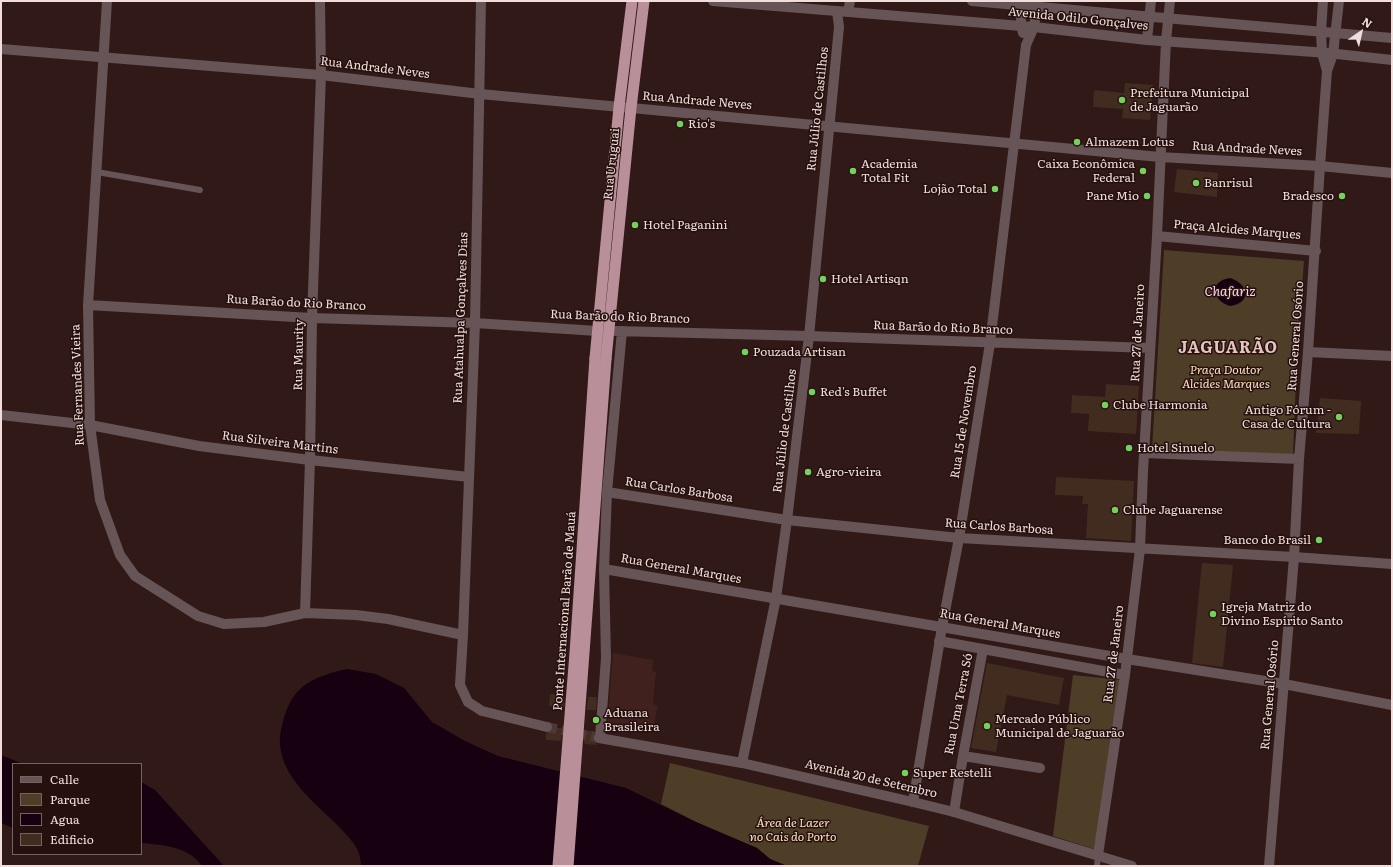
<!DOCTYPE html>
<html>
<head>
<meta charset="utf-8">
<style>
	body { margin:0 }
	#map { position:relative; width:1393px; height:867px; overflow:hidden; background:#311917; font-family:Literata,serif }
	canvas { display:block }
	.frame { position:absolute; inset:0; border:2px solid #efdedc; pointer-events:none }
	.legend { position:absolute; left:12px; top:763px; width:130px; height:92px; box-sizing:border-box; background:#26100e; border:1px solid #766260; margin:0; padding:5px 7px; list-style:none; font-size:12px; color:#efdedc }
	.legend li { display:flex; align-items:center; gap:8px; height:20px }
	.legend b { width:20px; border:1px solid #766260 }
	.north { position:absolute; left:1341px; top:12px; width:40px; height:40px; -webkit-text-stroke:3px #26100e; paint-order:stroke; rotate:34deg; font-size:11px; font-weight:700; line-height:16px; text-align:center; color:#efdedc }
	.north::after { content:''; display:block; margin:auto; width:14px; height:18px; background:#efdedc; clip-path:polygon(50% 0,100% 100%,50% 72%,0 100%) }
</style>
</head>
<body>
<div id="map">
<canvas width="1393" height="867"></canvas>
<div class="frame"></div>
<ul class="legend">
<li><b style="height:5px;background:#665457"></b>Calle</li>
<li><b style="height:11px;background:#4e3d27"></b>Parque</li>
<li><b style="height:11px;background:#170110"></b>Agua</li>
<li><b style="height:11px;background:#422c20"></b>Edificio</li>
</ul>
<div class="north">N</div>
</div>
<script>
const context = document.querySelector('canvas').getContext('2d');
context.lineJoin = 'round';
function fill(path, color) {
  context.fillStyle = color;
  context.fill(path, 'evenodd');
}
function trace(path, color, width, dash) {
  context.strokeStyle = color;
  context.lineWidth = width;
  context.lineCap = dash ? 'butt' : 'round';
  context.setLineDash(dash || []);
  context.stroke(path);
}
function drawText(font, color, halo, rows, align = 'center') {
  context.font = font + ' Literata,serif';
  context.lineWidth = 3;
  context.setLineDash([]);
  context.textBaseline = 'middle';
  context.strokeStyle = halo;
  context.fillStyle = color;
  for (const [text, x, y, turn = 0] of rows) {
    context.save();
    context.translate(x, y);
    context.rotate((+turn || 0) * Math.PI / 180);
    context.textAlign = isNaN(turn) ? turn : align;
    if (halo) context.strokeText(text, 0, 0);
    context.fillText(text, 0, 0);
    context.restore();
  }
}
fill(new Path2D(`
	M613 653 653 660 652 671 656 672 653 704 658 706 652 733 607 727Z`), '#40211e');
fill(new Path2D(`
	M1164 250 1304 261 1297 355 1293 455 1152 449Z
	M1073 675 1121 680 1097 850 1053 836Z
	M670 763 929 826 918 866H787L770 859 757 848 696 822 661 804Z`), '#4e3d27');
fill(new Path2D(`
	M1230 278C1249 284 1252 303 1230 306 1211 300 1209 281 1230 278Z
	M347 669 376 674 404 688 432 722 465 741 498 756 626 788 696 822 757 848 770 859 787 866H361C361 851 354 843 344 832 320 806 284 783 280 745 279 736 282 724 285 715 295 683 317 676 347 669Z
	M1 755 23 764H13V828L1 823Z
	M141 782 155 790 224 866H202C188 846 163 845 141 843Z`), '#170110');
fill(new Path2D(`
	M1125 83 1153 85 1150 120 1122 118 1123 109 1093 107 1094 90 1124 93Z
	M1177 169 1218 173 1217 197 1174 192Z
	M1106 384 1139 386 1136 434 1088 431 1089 414 1071 413 1072 395 1105 397Z
	M1320 398 1361 401 1359 434 1316 433Z
	M1056 477 1134 481 1131 541 1086 538 1088 504H1082L1083 496 1055 495Z
	M1202 563 1233 565 1223 667 1192 663Z
	M987 663 1064 678 1059 705 1007 695 996 752 971 748Z
	M550 694 564 695V708L549 706Z
	M588 697H597L596 710H587Z
	M553 728H562L561 741 546 740V733L551 732Z
	M585 731H594L593 740 598 745 584 744Z`), '#422c20');
trace(new Path2D(`
	M547 727 599 738`), '#4e3735', 10, [10, 5]);
trace(new Path2D(`
	M97 172 200 190
	M1097 866 1098 855`), '#665457', 6);
trace(new Path2D(`
	M107 1 88 305 90 425 100 500 120 555 135 576 198 616 224 624 264 622 305 613 356 615 388 619 463 635 460 685 468 702 482 711 547 727
	M1323 1 1321 32 1322 53 1327 71
	M1320 166 1327 71 1333 54 1339 1
	M88 305 312 318 475 323 597 331
	M1308 352 1392 356
	M1 415 90 425 199 446 310 460 469 477
	M1294 557 1392 564
	M604 569 1127 659 1284 684 1392 705
	M305 613 310 460 312 318 321 75 320 1
	M463 635 475 323 481 1
	M939 641 1125 675
	M599 738 742 763 913 802
	M600 738 606 658 604 569 607 492
	M963 756 1040 768
	M742 763 776 598 787 520 809 336 839 27 837 11
	M954 812 963 756 983 649`), '#665457', 10);
trace(new Path2D(`
	M713 1 1034 27 1147 40 1328 53 1392 60
	M972 1 1392 38
	M1021 5V26L1023 33
	M1037 6 1034 27 1026 45 990 343 959 538 942 627 913 802 954 812 1132 866
	M848 12 850 1
	M1147 40 1151 1
	M1 49 321 75 480 94 1160 157 1320 166 1392 173
	M1157 236 1316 251
	M616 331 809 336 1150 348
	M622 331 607 492 787 520 959 538 1294 557
	M1144 453 1299 459
	M1098 855 1125 675 1140 549 1143 471 1157 236 1166 41 1170 1
	M1269 866 1294 557 1299 459 1308 352 1320 166`), '#665457', 10);
trace(new Path2D(`
	M595 358 619 107 632 1
	M606 359 631 108 644 1`), '#b99099', 11);
trace(new Path2D(`
	M558 866 575 653 595 358
	M568 866 606 359`), '#b99099', 11);
for (const [x, y, r, color] of [
	[1122,100,4,"#74d25c"],
	[680,124,4,"#74d25c"],
	[1077,142,4,"#74d25c"],
	[853,171,4,"#74d25c"],
	[1143,171,4,"#74d25c"],
	[1196,183,4,"#74d25c"],
	[995,189,4,"#74d25c"],
	[1147,196,4,"#74d25c"],
	[1342,196,4,"#74d25c"],
	[635,225,4,"#74d25c"],
	[823,279,4,"#74d25c"],
	[745,352,4,"#74d25c"],
	[812,392,4,"#74d25c"],
	[1105,405,4,"#74d25c"],
	[1339,417,4,"#74d25c"],
	[1129,448,4,"#74d25c"],
	[808,472,4,"#74d25c"],
	[1115,510,4,"#74d25c"],
	[1319,540,4,"#74d25c"],
	[1213,614,4,"#74d25c"],
	[596,720,4,"#74d25c"],
	[987,726,4,"#74d25c"],
	[905,773,4,"#74d25c"]
]) {
  const dot = new Path2D();
  dot.arc(x, y, r, 0, 2 * Math.PI);
  context.fillStyle = color;
  context.fill(dot);
  trace(dot, '#26100e', 1.5);
}
drawText('12px', '#efdedc', '#26100e', [
	["Avenida Odilo Gonçalves",1078,19,6],
	["Rua Andrade Neves",375,68,7],
	["Rua Andrade Neves",697,101,5],
	["Rua Júlio de Castilhos",818,109,-84],
	["Rua Andrade Neves",1247,149,3],
	["Rua Uruguai",612,164,-84],
	["Praça Alcides Marques",1237,230,5],
	["Rua Barão do Rio Branco",296,303,3],
	["Rua Barão do Rio Branco",620,317,2],
	["Rua Atahualpa Gonçalves Dias",461,318,-88],
	["Rua Barão do Rio Branco",943,328,2],
	["Rua 27 de Janeiro",1138,333,-87],
	["Rua General Osório",1296,336,-86],
	["Rua Maurity",299,355,-89],
	["Rua Fernandes Vieira",78,385,-92],
	["Rua 15 de Novembro",964,422,-81],
	["Rua Júlio de Castilhos",785,431,-83],
	["Rua Silveira Martins",280,443,7],
	["Rua Carlos Barbosa",679,490,9],
	["Rua Carlos Barbosa",999,527,4],
	["Rua General Marques",681,569,10],
	["Ponte Internacional Barão de Mauá",565,611,-86],
	["Rua General Marques",1000,624,10],
	["Rua 27 de Janeiro",1114,654,-83],
	["Rua General Osório",1270,695,-85],
	["Rua Uma Terra Só",959,704,-79],
	["Avenida 20 de Setembro",871,779,13]
]);
drawText('12px', '#efdedc', '#26100e', [
	["Prefeitura Municipal",1130,93],
	["de Jaguarão",1130,107],
	["Rio's",688,124],
	["Almazem Lotus",1085,142],
	["Academia",861,164],
	["Total Fit",861,178],
	["Caixa Econômica",1135,164,"right"],
	["Federal",1135,178,"right"],
	["Banrisul",1204,183],
	["Lojão Total",987,189,"right"],
	["Pane Mio",1139,196,"right"],
	["Bradesco",1334,196,"right"],
	["Hotel Paganini",643,225],
	["Hotel Artisqn",831,279],
	["Pouzada Artisan",753,352],
	["Red's Buffet",820,392],
	["Clube Harmonia",1113,405],
	["Antigo Fórum -",1331,410,"right"],
	["Casa de Cultura",1331,424,"right"],
	["Hotel Sinuelo",1137,448],
	["Agro-vieira",816,472],
	["Clube Jaguarense",1123,510],
	["Banco do Brasil",1311,540,"right"],
	["Igreja Matriz do",1221,607],
	["Divino Espírito Santo",1221,621],
	["Aduana",604,713],
	["Brasileira",604,727],
	["Mercado Público",995,719],
	["Municipal de Jaguarão",995,733],
	["Super Restelli",913,773]
], 'left');
drawText('italic 12px', '#fadfc0', '#26100e', [
	["Praça Doutor",1226,370],
	["Alcides Marques",1226,384],
	["Área de Lazer",793,823],
	["no Cais do Porto",793,837]
]);
drawText('italic 13px', '#fbd6ed', '#26100e', [
	["Chafariz",1230,292]
]);
context.letterSpacing = '1px';
drawText('bold 16px', '#e5c4c0', '#26100e', [
	["JAGUARÃO",1228,348]
]);
context.letterSpacing = '0px';
</script>
</body>
</html>
